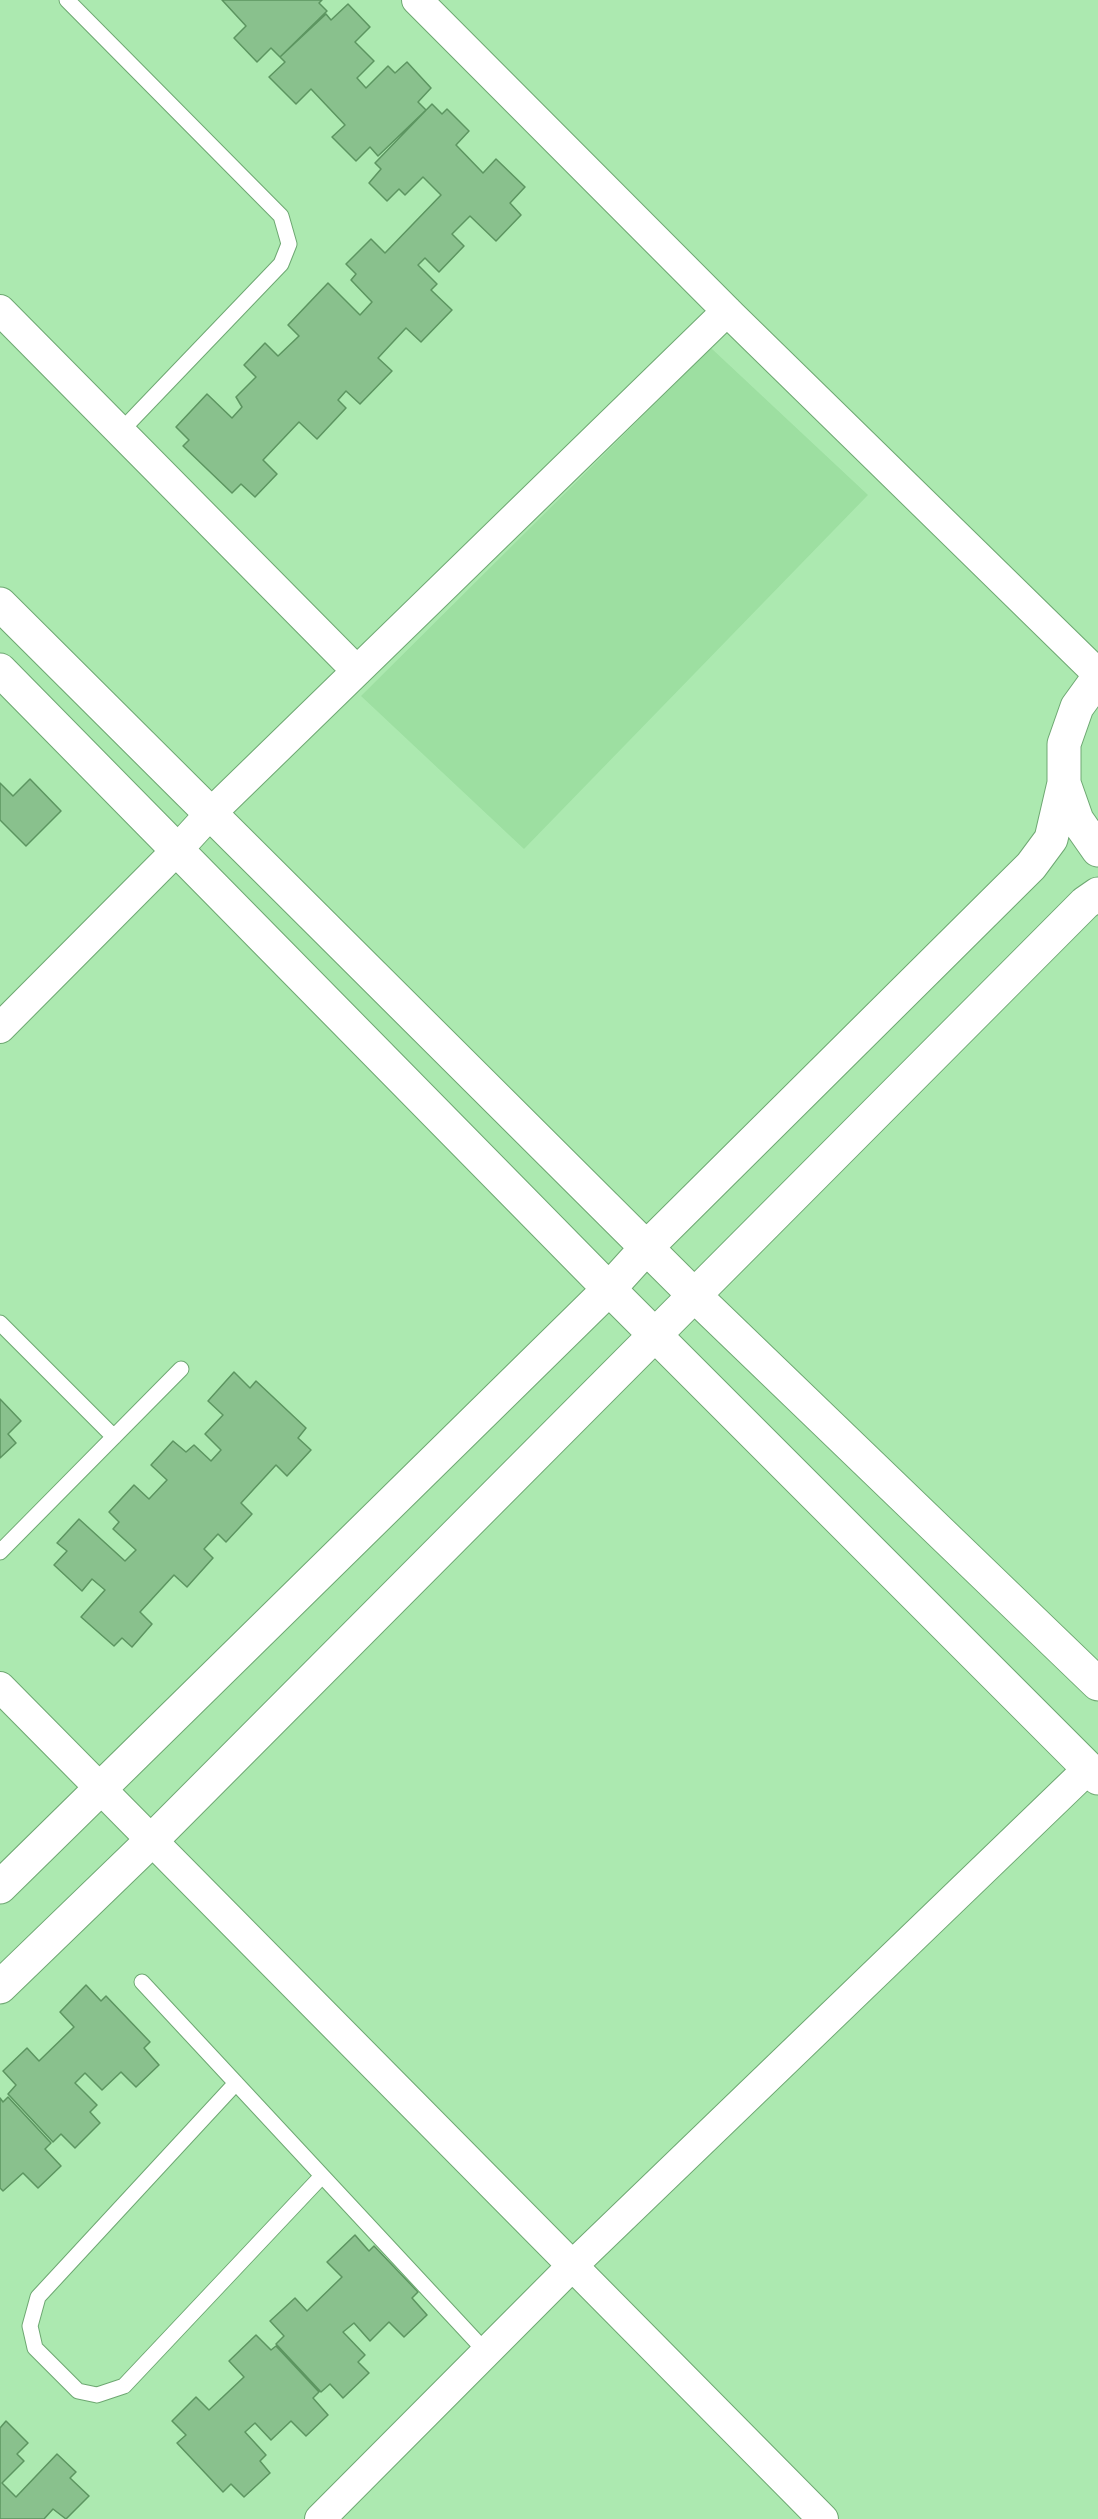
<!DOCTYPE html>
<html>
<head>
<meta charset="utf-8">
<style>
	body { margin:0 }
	canvas { display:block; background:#ace9b0 }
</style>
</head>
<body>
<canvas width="1098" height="2519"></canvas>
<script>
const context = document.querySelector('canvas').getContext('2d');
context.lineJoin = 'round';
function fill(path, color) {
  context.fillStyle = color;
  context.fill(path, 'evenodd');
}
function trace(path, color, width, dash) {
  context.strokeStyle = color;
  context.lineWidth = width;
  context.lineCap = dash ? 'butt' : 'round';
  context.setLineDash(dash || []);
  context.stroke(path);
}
fill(new Path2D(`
	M711 348 868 495 524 849 361 696Z`), '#9ddfa1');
const building = new Path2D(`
	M222 0H322L319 3 327 11 280 57 271 48 257 62 234 38 246 26Z
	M348 4 370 27 355 42 374 61 357 78 366 88 388 66 395 73 407 62 431 88 418 102 426 110 378 156 370 147 356 161 332 137 345 125 311 89 296 104 269 77 285 62 280 57 326 14 331 20Z
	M432 104 442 114 447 109 469 131 456 145 483 173 496 159 525 187 510 203 521 215 496 241 470 216 452 234 464 246 439 272 425 258 418 265 437 284 431 290 452 310 421 342 406 328 378 358 392 371 360 404 346 391 338 400 346 408 317 439 299 422 263 460 277 474 255 497 241 484 232 493 183 446 189 440 176 427 207 394 232 418 242 407 236 397 256 377 244 365 265 343 278 356 299 336 288 325 328 283 360 315 372 302 351 280 356 274 346 264 371 239 385 253 441 195 423 177 405 195 399 189 387 201 369 183 381 169 375 163Z
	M30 779 61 811 26 846 0 820V783L13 796Z
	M234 1372 250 1388 256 1381 306 1428 298 1438 311 1450 287 1476 276 1465 241 1503 252 1514 226 1542 218 1534 204 1549 213 1558 187 1587 174 1575 140 1612 152 1624 132 1647 122 1638 114 1646 81 1617 105 1590 92 1579 82 1591 54 1565 67 1551 57 1543 79 1519 125 1561 136 1550 113 1529 119 1522 109 1512 134 1485 149 1499 167 1480 151 1465 173 1441 186 1452 194 1445 211 1461 221 1450 205 1434 223 1415 208 1401Z
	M0 1399 21 1421 8 1434 16 1443 0 1458Z
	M86 1985 101 2001 106 1996 150 2042 144 2048 159 2065 136 2087 121 2072 102 2090 85 2073 75 2083 97 2105 90 2112 100 2123 75 2148 61 2134 53 2142 8 2094 16 2085 3 2071 27 2048 39 2061 74 2027 60 2012Z
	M8 2097 51 2143 45 2149 61 2166 38 2188 23 2173 3 2191 0 2188V2098L3 2102Z
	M355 2235 369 2251 374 2246 418 2292 412 2298 427 2315 404 2337 389 2322 370 2341 354 2323 343 2332 365 2355 358 2362 369 2373 343 2398 330 2384 321 2392 276 2344 284 2336 270 2321 295 2298 307 2311 342 2277 327 2262Z
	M256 2335 271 2350 276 2346 319 2392 313 2398 328 2415 306 2436 291 2421 271 2440 255 2423 245 2432 266 2455 260 2461 270 2473 244 2497 231 2484 223 2492 177 2443 186 2435 172 2421 196 2397 209 2410 244 2377 229 2361Z
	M6 2421 28 2443 17 2454 24 2461 2 2483 16 2497 57 2454 76 2472 70 2478 89 2496 66 2519 53 2509 44 2519H0V2428Z`);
fill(building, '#89c18d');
trace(building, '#5c9560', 1.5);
const service = new Path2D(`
	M67 0 281 216 289 244 281 264 120 432
	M0 1323 114 1437
	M0 1552 181 1369
	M142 1982 487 2353
	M236 2083 38 2297 30 2326 35 2348 78 2391 97 2395 124 2386 321 2177`);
const minor = new Path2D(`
	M417 0 732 316 1098 674
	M0 310 357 671
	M0 1028 177 850 210 814 727 311
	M0 1687 823 2519
	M320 2519 572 2266 1089 1768`);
const tertiary = new Path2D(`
	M0 604 693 1294 1098 1684
	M0 670 609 1289 1098 1778
	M1098 678 1077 707 1064 744V783L1077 820 1098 850
	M0 1887 609 1289 647 1247 1031 866 1051 839 1064 783
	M0 1987 151 1841 1085 903 1098 894`);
trace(service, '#6ea872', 17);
trace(minor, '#6ea872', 32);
trace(tertiary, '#6ea872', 35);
trace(service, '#fff', 15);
trace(minor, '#fff', 30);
trace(tertiary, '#fff', 33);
</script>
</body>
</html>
